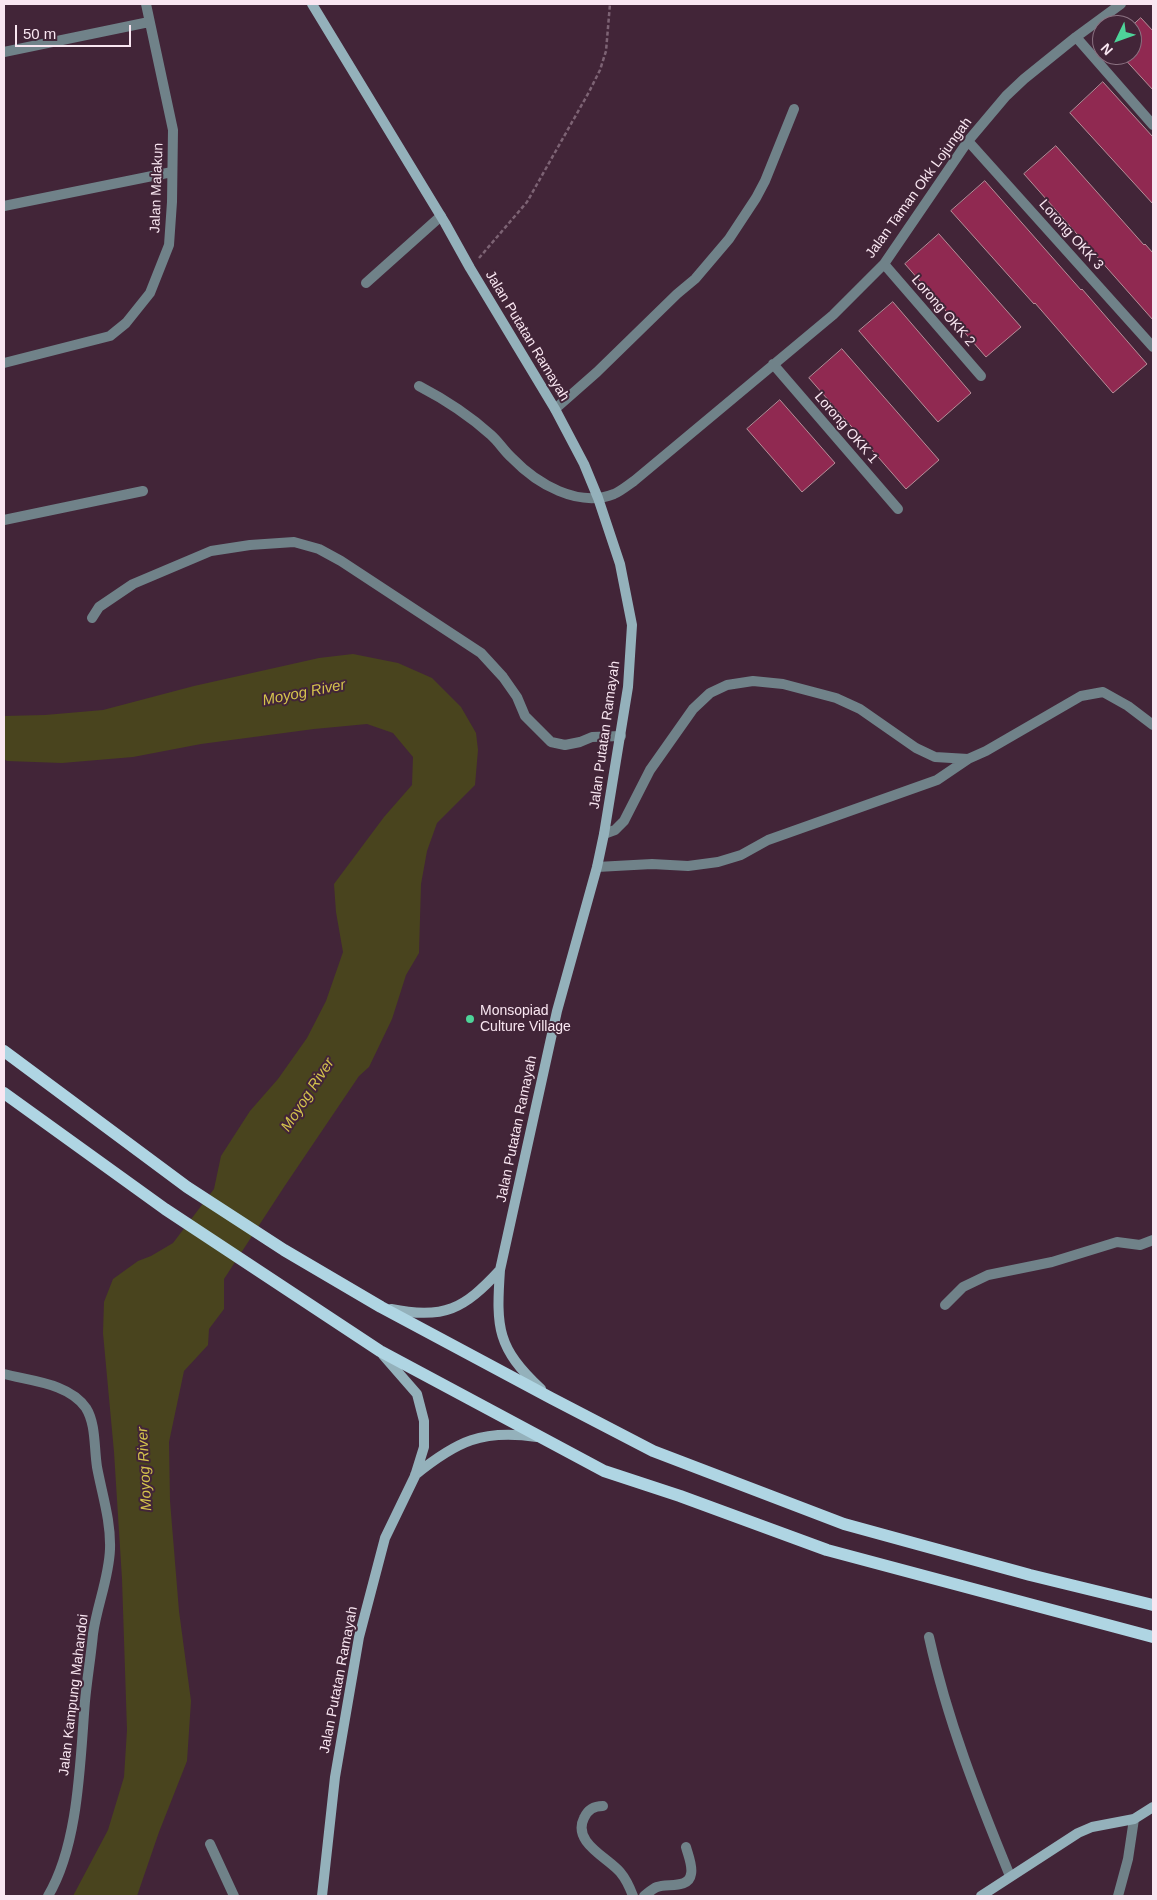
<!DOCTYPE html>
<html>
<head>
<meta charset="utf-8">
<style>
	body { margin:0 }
	#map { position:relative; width:1157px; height:1900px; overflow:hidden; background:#422538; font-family:Arial,sans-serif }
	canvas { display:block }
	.frame { position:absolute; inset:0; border:5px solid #f9e6f1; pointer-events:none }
	.north { position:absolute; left:1092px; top:15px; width:50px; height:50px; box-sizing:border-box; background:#422538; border:1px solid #8b7282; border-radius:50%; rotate:228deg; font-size:14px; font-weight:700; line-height:20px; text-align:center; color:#f9e6f1 }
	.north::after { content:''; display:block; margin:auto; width:18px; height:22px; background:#4ed399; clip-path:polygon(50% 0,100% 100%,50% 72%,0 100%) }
	.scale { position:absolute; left:15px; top:25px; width:116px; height:22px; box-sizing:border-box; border:2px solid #f9e6f1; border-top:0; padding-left:6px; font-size:15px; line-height:18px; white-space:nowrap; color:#f9e6f1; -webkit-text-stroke:4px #422538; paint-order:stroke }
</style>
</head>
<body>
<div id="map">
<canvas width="1157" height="1900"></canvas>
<div class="frame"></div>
<div class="north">N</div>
<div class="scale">50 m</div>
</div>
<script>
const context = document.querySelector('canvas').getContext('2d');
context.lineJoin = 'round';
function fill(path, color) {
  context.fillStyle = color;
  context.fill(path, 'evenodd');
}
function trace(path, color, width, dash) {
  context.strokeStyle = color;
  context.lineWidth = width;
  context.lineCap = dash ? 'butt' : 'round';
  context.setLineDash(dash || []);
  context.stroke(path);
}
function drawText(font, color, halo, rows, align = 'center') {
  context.font = font + ' Arial,sans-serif';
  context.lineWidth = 4;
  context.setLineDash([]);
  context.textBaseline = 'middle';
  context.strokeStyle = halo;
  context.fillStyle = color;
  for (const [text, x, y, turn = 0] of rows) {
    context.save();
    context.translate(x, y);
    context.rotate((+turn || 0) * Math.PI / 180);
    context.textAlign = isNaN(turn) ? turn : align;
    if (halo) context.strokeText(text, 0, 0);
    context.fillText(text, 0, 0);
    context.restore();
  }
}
fill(new Path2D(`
	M353 654 398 663 432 678 461 707 476 733 478 750 475 785 437 823 427 851 421 884 419 953 406 975 392 1019 369 1067 359 1076 284 1187 224 1279V1309L209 1329 208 1345 184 1371 169 1442 170 1501 179 1611 191 1701 187 1761 159 1832 137 1896H73L108 1830 124 1777 127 1730 122 1579 114 1452 103 1333 104 1302 113 1279 138 1261 151 1256 173 1243 214 1189 221 1156 250 1111 278 1079 307 1038 326 1001 343 952 336 912 334 884 384 817 412 785 413 757 393 733 367 724 314 729 201 744 133 757 62 763 7 761 4 759V716L45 715 103 710 194 686 319 658Z`), '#49441e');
const building = new Path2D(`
	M1141 18 1153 31V90L1121 55H1132V26Z
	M1103 82 1153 137V204L1070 113Z
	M1056 146 1144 245 1145 244 1153 253V320L1024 174Z
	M985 181 1081 290 1082 289 1147 364 1113 393 1035 303 1034 304 951 211Z
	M939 234 1021 327 986 357 905 264Z
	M893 302 971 393 938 422 859 331Z
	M842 349 939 460 906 489 809 378Z
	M780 400 835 463 802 492 747 429Z`);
fill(building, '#902951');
trace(building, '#b78e99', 1);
trace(new Path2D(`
	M479 258 527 202 589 92 600 70 606 51 610 4`), '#7d6374', 2.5, [4, 2.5]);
trace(new Path2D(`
	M1076 37 1153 125
	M4 52 149 22
	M968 141 1153 347
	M4 206 172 172
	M884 264 981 376
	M366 283 441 216
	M4 363 110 336 126 323 150 293 169 245 172 202 173 130 146 4
	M773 364 898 509
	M419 386C444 399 470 416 491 435 499 442 504 451 512 458 537 484 578 508 614 494 621 491 628 485 634 481L833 315 884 264 968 141 1006 96 1024 79 1076 37 1121 4
	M555 409 597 372 677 294 695 279 729 239 756 198 765 181 794 109
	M4 520 143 491
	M92 618 99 607 133 584 211 551 250 545 294 542 319 549 341 561 481 653 503 677 517 697 525 716 551 742 565 745 580 742 592 737 621 736
	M604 834 615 830 624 821 650 770 693 709 710 693 727 685 753 681 783 684 836 698 860 709 916 748 935 757 968 759 986 751 1081 696 1103 692 1128 706 1153 725
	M597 867 652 864 688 866 718 862 741 855 768 840 937 780 968 759
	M945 1305 963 1287 988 1275 1052 1262 1117 1242 1140 1245 1153 1240
	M4 1374C30 1381 69 1383 86 1408 96 1424 94 1448 97 1467 102 1494 111 1521 110 1549 109 1578 97 1605 93 1634 91 1656 87 1679 85 1701 80 1761 79 1844 48 1896
	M929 1637C947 1720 978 1798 1010 1876
	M603 1806C594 1806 588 1809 584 1818 572 1842 607 1857 620 1872 626 1879 630 1888 633 1896
	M210 1844 234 1896
	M644 1896C648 1893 652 1889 657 1887 667 1883 689 1889 691 1874 693 1866 688 1855 686 1847
	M1118 1896 1128 1859 1134 1819`), '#708289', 10);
trace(new Path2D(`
	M312 4 445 223 470 268 555 409 584 464 598 498 620 564 632 625 628 687 604 834 597 867 557 1011 500 1270C496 1328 497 1348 541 1389
	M391 1309C444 1320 464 1309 500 1270
	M415 1475C457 1441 482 1429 537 1437
	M322 1896 335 1777 359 1637 385 1538 415 1476 424 1447V1421L417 1394 383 1355
	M981 1896 1078 1833 1092 1827 1134 1819 1153 1807`), '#94b1bb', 10);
trace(new Path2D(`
	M4 1051 187 1187 284 1250 381 1307 551 1398 653 1451 844 1524 1030 1575 1153 1605
	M4 1093 165 1209 380 1351 604 1471 680 1496 827 1550 1153 1637`), '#afd5e3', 12);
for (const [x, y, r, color] of [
	[470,1019,5,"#4ed399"]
]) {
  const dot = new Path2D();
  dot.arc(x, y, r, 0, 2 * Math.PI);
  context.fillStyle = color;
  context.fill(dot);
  trace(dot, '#422538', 2);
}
drawText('14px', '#f9e6f1', '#422538', [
	["Jalan Malakun",157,188,-88],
	["Jalan Taman Okk Lojungah",919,188,-54],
	["Lorong OKK 3",1071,235,48],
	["Lorong OKK 2",943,311,49],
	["Jalan Putatan Ramayah",527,336,59],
	["Lorong OKK 1",846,428,49],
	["Jalan Putatan Ramayah",605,735,-82],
	["Jalan Putatan Ramayah",517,1129,-78],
	["Jalan Putatan Ramayah",339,1680,-79],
	["Jalan Kampung Mahandoi",74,1695,-83]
]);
drawText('14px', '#f9e6f1', '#422538', [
	["Monsopiad",480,1011],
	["Culture Village",480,1027]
], 'left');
drawText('italic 15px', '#d4c34d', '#422538', [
	["Moyog River",304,693,-11],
	["Moyog River",308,1095,-57],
	["Moyog River",145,1469,-93]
]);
</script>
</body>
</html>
